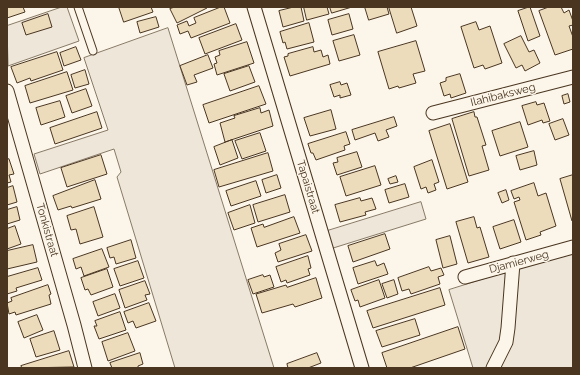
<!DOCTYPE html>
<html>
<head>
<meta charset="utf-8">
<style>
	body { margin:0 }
	#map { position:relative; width:580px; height:375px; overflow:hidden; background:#fbf6e9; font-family:Raleway,sans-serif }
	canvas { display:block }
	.frame { position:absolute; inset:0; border:8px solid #4a3520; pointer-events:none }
</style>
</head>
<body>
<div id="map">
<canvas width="580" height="375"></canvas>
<div class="frame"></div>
</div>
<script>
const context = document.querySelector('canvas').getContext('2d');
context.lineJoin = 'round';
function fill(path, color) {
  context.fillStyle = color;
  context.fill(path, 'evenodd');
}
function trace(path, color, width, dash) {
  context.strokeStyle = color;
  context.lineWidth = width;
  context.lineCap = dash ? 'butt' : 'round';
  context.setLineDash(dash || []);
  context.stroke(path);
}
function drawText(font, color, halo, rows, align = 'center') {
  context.font = font + ' Raleway,sans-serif';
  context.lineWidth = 3;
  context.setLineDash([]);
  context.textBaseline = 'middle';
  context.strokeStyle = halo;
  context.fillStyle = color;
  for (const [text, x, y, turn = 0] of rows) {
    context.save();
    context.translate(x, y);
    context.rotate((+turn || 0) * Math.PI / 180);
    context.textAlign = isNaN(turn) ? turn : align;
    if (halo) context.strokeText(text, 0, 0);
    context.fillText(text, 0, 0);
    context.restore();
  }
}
const green = new Path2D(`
	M62 7H67L79 41 8 66 7 26Z
	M168 28 274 368H175L117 177 121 172 114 149 40 174 34 154 108 130 84 58Z
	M421 202 426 219 330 249 324 232Z
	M573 251V368H473L449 290Z`);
fill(green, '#ede6d9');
trace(green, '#887966', 1);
const building = new Path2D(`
	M7 7H23L25 12 7 18Z
	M119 7H151L153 12 124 22Z
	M175 7H206L207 8 177 23 170 9Z
	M221 7H224L230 23 191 38 188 31 180 34 177 25 187 21 189 26 196 23 194 18Z
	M294 7H301L304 21 283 27 279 11Z
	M304 7H327L329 14 307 20Z
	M330 7H352L332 13Z
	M365 7H387L389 14 369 20Z
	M389 7H411L417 26 397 33Z
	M530 7 540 36 528 41 518 11Z
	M549 7H561L564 13 569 10 573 21V25L569 26 573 37V49L555 55 539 11Z
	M48 14 52 27 26 35 22 23Z
	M349 14 353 29 332 35 328 20Z
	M156 17 159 27 140 33 137 22Z
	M476 22 479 30 490 26 502 63 485 69 483 65 474 68 461 27Z
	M309 23 314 42 287 49 285 42 283 43 280 32Z
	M236 24 242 40 205 54 199 38Z
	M354 35 360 55 339 61 333 41Z
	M521 36 529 52 534 50 540 63 525 71 522 65 516 68 504 44Z
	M416 41 425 71 413 74 416 83 399 88 398 86 389 89 378 52Z
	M247 42 254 63 217 75 214 64 217 63 215 57 220 55 219 51Z
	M76 47 81 60 64 66 60 53Z
	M313 47 314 52 321 50 323 57 328 55 330 64 290 76 284 57 288 56V54Z
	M57 52 63 70 31 81 30 78 17 83 11 67Z
	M208 55 213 68 194 75 197 82 187 85 180 66Z
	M249 66 255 82 230 91 224 74Z
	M85 70 89 84 75 88 71 75Z
	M67 72 73 90 30 103 25 86Z
	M460 74 466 93 451 98 450 94 444 96 440 83 446 81V78Z
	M340 82 341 85 347 83 351 95 340 98V95L334 97 330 85Z
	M259 86 266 104 209 123 203 105Z
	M86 89 92 106 72 113 66 96Z
	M568 94 570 102 564 104 562 96Z
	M60 101 65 117 41 125 36 108Z
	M536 102 537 105 544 103 550 121 543 123 542 120 528 125 522 106Z
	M260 108 261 113 269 110 273 126 225 142 220 123 235 118 234 116Z
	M331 110 336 129 310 136 304 118Z
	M97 112 102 128 55 144 50 128Z
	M474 112 475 117H477L486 145 482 146 489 170 469 176 452 119Z
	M394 117 397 126 386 130 389 137 378 141 375 133 355 140 352 130Z
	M563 119 569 135 555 140 549 124Z
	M520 122 528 147 500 156 492 131Z
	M450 124 468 182 447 189 429 131Z
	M346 132 350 144 344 146 345 150 316 160 313 153H311L308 144Z
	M260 133 266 151 242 159 235 141Z
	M232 140 238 158 220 165 214 147Z
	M534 151 537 165 520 170 516 156Z
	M357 152 362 167 337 175 333 163 338 162 337 158Z
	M268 153 273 171 219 187 214 170Z
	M101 155 107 174 67 187 61 168Z
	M9 159 14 174 9 175 11 182 7 183V160Z
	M432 160 439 182 434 184 436 190 428 193 426 187 421 189 414 167Z
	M375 166 381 185 346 196 340 177Z
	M277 175 281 188 266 193 262 180Z
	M573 175V221H572L560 179Z
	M396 176 398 182 390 184 388 179Z
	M95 180 101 199 72 208 71 206 58 210 53 196Z
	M256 181 261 196 231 206 226 191Z
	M534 183 538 196 546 193 556 226 540 232 541 235 526 240 514 202 520 200 519 197 514 199 511 191Z
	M405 184 409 197 389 203 385 190Z
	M13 186 17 202 7 205V188Z
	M506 190 509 200 502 203 498 193Z
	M285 195 290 212 258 222 253 205Z
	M360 198 361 201 372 198 376 209 365 212 366 215 340 222 335 205Z
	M250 205 255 223 234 230 228 213Z
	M17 207 20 220 7 224V210Z
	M94 207 103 237 80 244 76 229 71 230 67 216Z
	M294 217 300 233 257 247 251 228 263 224 264 227Z
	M474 217 477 228 480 227 489 257 468 263 456 222Z
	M514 220 521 242 500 249 493 227Z
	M15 226 21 244 7 249V229Z
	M385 234 390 249 353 262 348 246Z
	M306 235 312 251 278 262 275 253 281 250 279 244Z
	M450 236 457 264 443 268 436 240Z
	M131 240 136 258 116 264 114 257 110 258 107 248Z
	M33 245 37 262 7 269V251Z
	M102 249 109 267 84 276 81 267 76 269 73 259Z
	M308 256 311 268 308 269 310 275 287 283 286 280 281 282 276 267Z
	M138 261 144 278 120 286 114 269Z
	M375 261 377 266 384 263 388 274 358 284 353 268Z
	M429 267 431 271 441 268 444 275 438 277 440 284 411 294 409 289 402 291 398 278Z
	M38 268 42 280 16 288 17 291 7 294V277Z
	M107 269 113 287 91 295 88 289 85 290 81 278Z
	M263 275 264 277 270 275 274 287 253 294 248 280Z
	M316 278 322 298 295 307 293 304 262 313 256 294 286 285 287 287Z
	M379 280 385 298 360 307 358 300 355 301 351 290Z
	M394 280 398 294 387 298 382 284Z
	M145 281 150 294 145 295 147 300 125 308 119 290Z
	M48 285 51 294 49 295 51 304 16 315 15 312 9 314 7 303 12 301 11 298Z
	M440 288 445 305 373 328 367 311Z
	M115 294 120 308 98 316 93 302Z
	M149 303 156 321 136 328 133 321 128 323 124 312Z
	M120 312 126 330 99 339 94 326H97L95 321Z
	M37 315 43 330 24 338 18 322Z
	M415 319 420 335 382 347 376 331Z
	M458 327 465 349 410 368H387L382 353Z
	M54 331 60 350 36 357 30 339Z
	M128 333 135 351 108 361 102 342Z
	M69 351 74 367 22 368 21 366Z
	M140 353 143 364 138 366V368H112L110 363Z
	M317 353 321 363 308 368H288L287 364Z`);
fill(building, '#ecdcbc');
trace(building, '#4a3520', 1);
const service = new Path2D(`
	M78 7 93 51`);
const minor = new Path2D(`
	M254 7 362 368
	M7 91 74 325 85 368
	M433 113 573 77
	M465 277 573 247
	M493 368 506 342 508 328 513 263`);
trace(service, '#4a3520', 9);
trace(minor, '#4a3520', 15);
trace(service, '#fbf6e9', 7);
trace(minor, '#fbf6e9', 13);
drawText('11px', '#4a3520', '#fbf6e9', [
	["Ilahibaksweg",503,95,-14],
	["Tapaistraat",308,187,73],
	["Tonkistraat",47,230,74],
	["Djamierweg",519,262,-15]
]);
</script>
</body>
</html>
